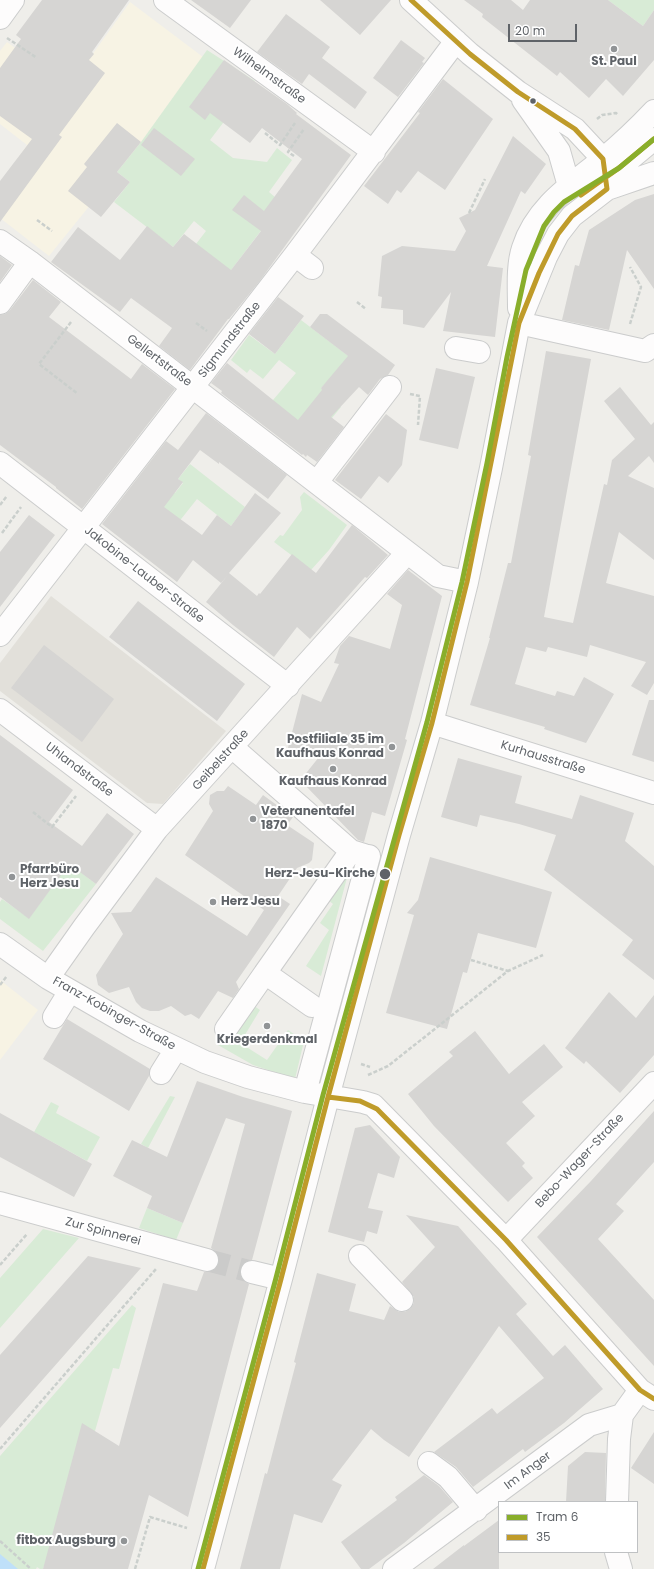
<!DOCTYPE html>
<html>
<head>
<meta charset="utf-8">
<style>
	body { margin:0 }
	#map { position:relative; width:654px; height:1569px; overflow:hidden; background:#efeeea; font-family:Poppins,sans-serif }
	canvas { display:block }
	.legend { position:absolute; left:498px; top:1501px; width:140px; height:52px; box-sizing:border-box; background:#fff; border:1px solid #bfc1c3; margin:0; padding:5px 7px; list-style:none; font-size:12px; color:#5f6368 }
	.legend li { display:flex; align-items:center; gap:8px; height:20px }
	.legend b { width:20px; border:1px solid #bfc1c3 }
	.scale { position:absolute; left:508px; top:24px; width:69px; height:18px; box-sizing:border-box; border:2px solid #5f6368; border-top:0; padding-left:5px; font-size:12px; line-height:14px; white-space:nowrap; color:#5f6368; -webkit-text-stroke:3px #fff; paint-order:stroke }
</style>
</head>
<body>
<div id="map">
<canvas width="654" height="1569"></canvas>
<ul class="legend">
<li><b style="height:5px;background:#89ae2b"></b>Tram 6</li>
<li><b style="height:5px;background:#bf9b2a"></b>35</li>
</ul>
<div class="scale">20 m</div>
</div>
<script>
const context = document.querySelector('canvas').getContext('2d');
context.lineJoin = 'round';
function fill(path, color) {
  context.fillStyle = color;
  context.fill(path, 'evenodd');
}
function trace(path, color, width, dash) {
  context.strokeStyle = color;
  context.lineWidth = width;
  context.lineCap = dash ? 'butt' : 'round';
  context.setLineDash(dash || []);
  context.stroke(path);
}
function drawText(font, color, halo, rows, align = 'center') {
  context.font = font + ' Poppins,sans-serif';
  context.lineWidth = 4;
  context.setLineDash([]);
  context.textBaseline = 'middle';
  context.strokeStyle = halo;
  context.fillStyle = color;
  for (const [text, x, y, turn = 0] of rows) {
    context.save();
    context.translate(x, y);
    context.rotate((+turn || 0) * Math.PI / 180);
    context.textAlign = isNaN(turn) ? turn : align;
    if (halo) context.strokeText(text, 0, 0);
    context.fillText(text, 0, 0);
    context.restore();
  }
}
fill(new Path2D(`
	M130 2 203 57 141 142 49 256 0 218 18 158 27 145 0 124V51L7 42 69 87Z
	M0 980 38 1010 0 1060Z`), '#f7f3e4');
fill(new Path2D(`
	M51 596 226 731 163 804 147 803 0 691V663Z`), '#e2e0da');
fill(new Path2D(`
	M608 0H654V10L643 26Z
	M207 50 255 81 210 140 233 158 267 162 277 148 292 160 269 192 282 203 225 278 196 244 206 231 194 221 173 247 114 202 130 182 117 172 141 142Z
	M301 320 351 358 321 388 341 407 332 418 283 440 273 400 296 373 279 360 263 379 250 369 247 373 231 360 249 335 275 354Z
	M190 464 245 507 231 526 197 499 170 533 152 476 175 493 183 483 178 479Z
	M304 492 347 525 329 550 311 570 274 542 280 535 283 536 302 510 300 497Z
	M54 852 96 884 43 951 0 919V902L2 899 29 918 56 881Z
	M353 855 321 976 306 966 329 930 320 923 333 904 328 900Z
	M247 1001 260 1010 240 1043 267 1060 288 1030 304 1041 295 1079 253 1065 218 1045Z
	M170 1096 175 1097 148 1148 141 1144Z
	M51 1102 59 1106 56 1113 100 1137 87 1161 34 1132Z
	M147 1208 183 1223 176 1240 139 1228Z
	M43 1229 79 1238 0 1328V1278Z
	M132 1305 136 1308 119 1369 113 1368 95 1431 43 1569H40L37 1567 36 1569H0V1456Z`), '#d8ebd6');
fill(new Path2D(`
	M0 1554 18 1569H0Z`), '#bfe0f9');
fill(new Path2D(`
	M42 0H129L92 52 94 54 89 60 105 73 59 135 62 137 0 222V181L32 139 0 116V68L21 39 16 35Z
	M191 0H251L230 28Z
	M320 0H391L360 35Z
	M464 0H511L523 10 530 0H608L643 26 654 10V60L623 96 606 79 589 98 560 72 557 76 487 21 482 17 483 14Z
	M286 14 330 47 322 58 367 92 355 109 309 74 302 84 257 52Z
	M401 40 425 58 422 62 424 63 398 97 373 78Z
	M224 60 287 104 297 113 296 114 351 155 259 282 229 319H228L190 370 159 346 172 328 131 298 120 312 51 262 78 227 120 260 147 226 173 247 184 234 231 270 261 231 232 210 244 195 264 211 302 159 262 128 250 143 210 113 205 120 189 107Z
	M443 79 493 119 445 190 418 171 401 193 397 190 388 204 364 186 420 113 418 112Z
	M117 123 141 142 117 172 130 182 101 217 68 191 87 167 84 164Z
	M154 128 195 159 181 176 141 145Z
	M513 136 546 164 525 194 521 191 487 266 503 268 495 337 443 331 451 292 424 328 403 324V310L381 308 382 297 378 296 382 256 402 246 455 251 466 231 459 218 475 210Z
	M654 194V289L627 250 609 330 562 320 575 265 579 266 589 230 635 200Z
	M0 256 12 265 0 282Z
	M33 280 61 302 49 317 131 379 142 364 175 389 82 509 56 488V487L0 445V315L5 314 10 310Z
	M278 297 304 316 275 354 249 334Z
	M320 314H327L395 365 388 375 380 379 368 395 359 387 331 417 344 427 317 462 307 455 306 457 303 454 302 455 221 393 222 391 211 383 227 363 298 420 322 390 321 388 348 356 310 327Z
	M546 351 591 359 544 617 573 623 604 484 607 485 612 460 635 439 604 401 620 387 651 425 654 422V463L649 456 628 476 654 488V560L619 532 606 583 654 596V683L647 695 631 686 646 662 590 645 587 657 548 647 546 652 526 647 515 684 555 696 557 691 574 696 584 677 614 694 586 743 544 729 545 727 470 705 490 638H489L508 563H511L531 456 528 455Z
	M436 368 475 377 458 449 419 440Z
	M206 413 287 475 268 499 219 462V464L200 450 178 479 183 482 164 507 202 535 217 515 231 526 255 493 281 513 229 573 257 596 259 593 260 594 292 554 316 573 352 525 388 555 367 578 365 577 310 639 297 627 274 657 233 625 206 602 227 576 221 583 193 560 177 582 102 524 166 441 178 450Z
	M386 414 407 430 402 465 388 483 379 476 361 499 335 480Z
	M29 515 55 535 0 607V552Z
	M408 570 442 596 405 739 407 740 385 816 372 812 364 842 358 840 303 783V777L319 757 288 748 302 694 321 702 339 664 334 663 340 646 349 636 390 649 402 605 387 594Z
	M138 601 245 684 217 721 109 637Z
	M44 645 114 699 82 742 11 688Z
	M649 700H654V762L632 755Z
	M0 735 73 790 49 822 82 846 107 813 134 834 96 884 69 864 29 919 0 897Z
	M458 758 522 776 515 803 572 819 580 795 634 813 625 841 654 866V980L622 955 633 940 544 870 556 835 519 824 480 815 477 827 441 817Z
	M228 786 256 805 263 795 293 817 287 825 314 843 312 860 309 863 297 868 278 896 290 904 236 982 239 989 233 998 218 991 199 1019 191 1014 185 1016 171 1006 159 1011H150L142 1008 136 1002 129 987 109 993 98 985 96 975 123 934 111 913 131 912 156 877 247 936 264 910 185 855 213 811 209 804 210 795 217 791H224Z
	M430 857 552 892 536 948 478 933 467 973 463 972 447 1029 386 1013 414 915 407 913 418 900Z
	M609 992 636 1018 654 995V1055L620 1093 586 1061 584 1064 565 1048Z
	M67 1019 150 1069 149 1076 129 1111 43 1059Z
	M475 1031 509 1074 544 1044 563 1067 522 1102 535 1116 506 1143 525 1163 522 1166 533 1178 508 1202 434 1126 408 1094 453 1056 449 1052Z
	M197 1081 243 1097 292 1111 252 1260H253H248L243 1263 240 1269V1276L244 1281 249 1284 188 1517 149 1495 128 1569H43L82 1423 119 1446 163 1283 197 1291 204 1272H211L215 1269 219 1264V1256L216 1252 211 1248 245 1124 226 1118 183 1223 147 1208 152 1196 113 1176 132 1140 167 1157Z
	M654 1111V1162L616 1204 624 1211 598 1239 654 1300V1366L537 1237 591 1181Z
	M0 1113 92 1164 74 1197 0 1157Z
	M370 1125 400 1157 394 1178 378 1173 368 1208 383 1211 377 1234 367 1231 364 1242 328 1232 355 1128Z
	M406 1215 458 1226 527 1304 516 1314 553 1356 565 1345 603 1389 564 1423 525 1452 523 1449 473 1487 456 1467 434 1452 492 1408 497 1414 544 1378 499 1326 409 1457 384 1440 371 1429 332 1480 342 1485 322 1523 294 1514 280 1569H240L265 1473 267 1474 296 1363 294 1362 317 1273 356 1284 349 1311 384 1320 390 1306 399 1312H405L410 1309 414 1303V1297L402 1282 435 1247Z
	M88 1256 141 1268 0 1428V1355Z
	M654 1432V1484L631 1468Z
	M585 1452 606 1453 605 1502H566L568 1466Z
	M424 1475 439 1486 453 1502 404 1543 369 1569H361L341 1542 397 1500 395 1497Z
	M499 1520V1569H433L464 1545V1546Z`), '#d6d5d3');
trace(new Path2D(`
	M207 1260 252 1272`), '#cbcbca', 22, [22, 11]);
const minor = new Path2D(`
	M165 0 374 152
	M411 0 470 54 518 92 575 129 603 159
	M0 18 13 0
	M523 100 559 151 569 186
	M591 188 619 168 654 139
	M0 241 30 262 438 576 467 582
	M295 255 312 268
	M0 303 30 262
	M519 308C519 289 517 266 523 248 536 207 571 185 603 159 621 144 638 128 654 111
	M519 323 645 351 654 345
	M456 348 479 352
	M0 463 288 686
	M317 482 390 387
	M0 635 295 255 456 41
	M0 710 157 829
	M432 723 654 793
	M232 747 351 851 364 855
	M0 944 48 978 140 1031 205 1062 248 1077 305 1092 363 1102 373 1105 506 1240 640 1390 654 1399
	M48 978 84 927 157 829 407 553
	M312 1006 265 973 351 851
	M54 1017 70 991
	M226 1029 265 973
	M161 1073 176 1049
	M305 1092 369 856
	M0 1203 207 1260
	M506 1240 654 1083
	M360 1256 402 1300
	M252 1272 281 1279
	M429 1463 448 1477 476 1510
	M617 1502 619 1439 622 1415
	M616 1552 621 1569
	M203 1569 281 1279 328 1097 399 835 432 723 467 582 491 468 519 323 546 257 558 234 572 216 607 189 654 173
	M394 1569 589 1425 622 1415 640 1390`);
trace(minor, '#cbcccc', 24);
trace(new Path2D(`
	M7 38 37 58
	M597 119 602 115 616 113 618 115
	M265 133 280 145 295 123
	M294 156 288 152 304 129
	M469 213 485 179
	M37 220 52 231
	M357 302 366 309
	M71 322 39 364 78 394
	M196 323 207 331
	M630 324 641 287 630 267
	M410 394 420 396 418 425
	M0 505 7 496
	M2 533 21 507
	M33 812 52 827 76 796
	M471 960 508 971
	M0 985 7 976
	M361 1064 370 1067
	M368 1075 388 1066 508 971 543 955
	M0 1265 27 1234
	M0 1449 156 1269
	M0 1541 31 1569
	M135 1569 150 1517 187 1528`), '#cacfcc', 2.5, [4, 2]);
trace(minor, '#fdfcfc', 22);
trace(new Path2D(`
	M581 195 619 168 654 139
	M328 1097 360 1101 377 1109 506 1240 640 1390 654 1399
	M203 1569 281 1279 328 1097 399 835 432 723 467 582 519 323 539 273 558 234 572 216 607 189 603 159 575 129 518 92 470 54 411 0`), '#bf9b2a', 5);
trace(new Path2D(`
	M198 1569 276 1278 323 1095 427 722 462 582 487 463 507 357 526 270 544 226 554 212 564 202 619 168 654 139`), '#89ae2b', 5);
for (const [x, y, r, color] of [
	[614,49,4,"#919496"],
	[533,101,3.5,"#5f6368"],
	[392,747,4,"#919496"],
	[333,769,4,"#919496"],
	[253,819,4,"#919496"],
	[385,874,6,"#5f6368"],
	[12,877,4,"#919496"],
	[213,902,4,"#919496"],
	[267,1026,4,"#919496"],
	[124,1541,4,"#919496"]
]) {
  const dot = new Path2D();
  dot.arc(x, y, r, 0, 2 * Math.PI);
  context.fillStyle = color;
  context.fill(dot);
  trace(dot, '#fff', 1.5);
}
drawText('bold 12px', '#5f6368', '#fff', [
	["St. Paul",614,62],
	["Postfiliale 35 im",384,740,"right"],
	["Kaufhaus Konrad",384,754,"right"],
	["Kaufhaus Konrad",333,782],
	["Veteranentafel",261,812,"left"],
	["1870",261,826,"left"],
	["Pfarrbüro",20,870,"left"],
	["Herz Jesu",20,884,"left"],
	["Herz Jesu",221,902,"left"],
	["Kriegerdenkmal",267,1040],
	["fitbox Augsburg",116,1541,"right"]
]);
drawText('12px', '#5f6368', '#fff', [
	["Wilhelmstraße",269,76,36],
	["Sigmundstraße",230,340,-52],
	["Gellertstraße",159,361,37],
	["Jakobine-Lauber-Straße",144,575,38],
	["Kurhausstraße",543,758,17],
	["Geibelstraße",221,760,-48],
	["Uhlandstraße",79,770,37],
	["Franz-Kobinger-Straße",114,1014,29],
	["Bebo-Wager-Straße",580,1161,-47],
	["Zur Spinnerei",103,1232,15],
	["Im Anger",528,1471,-37]
]);
drawText('bold 12px', '#5f6368', '#fff', [
	["Herz-Jesu-Kirche",375,874]
], 'right');
</script>
</body>
</html>
